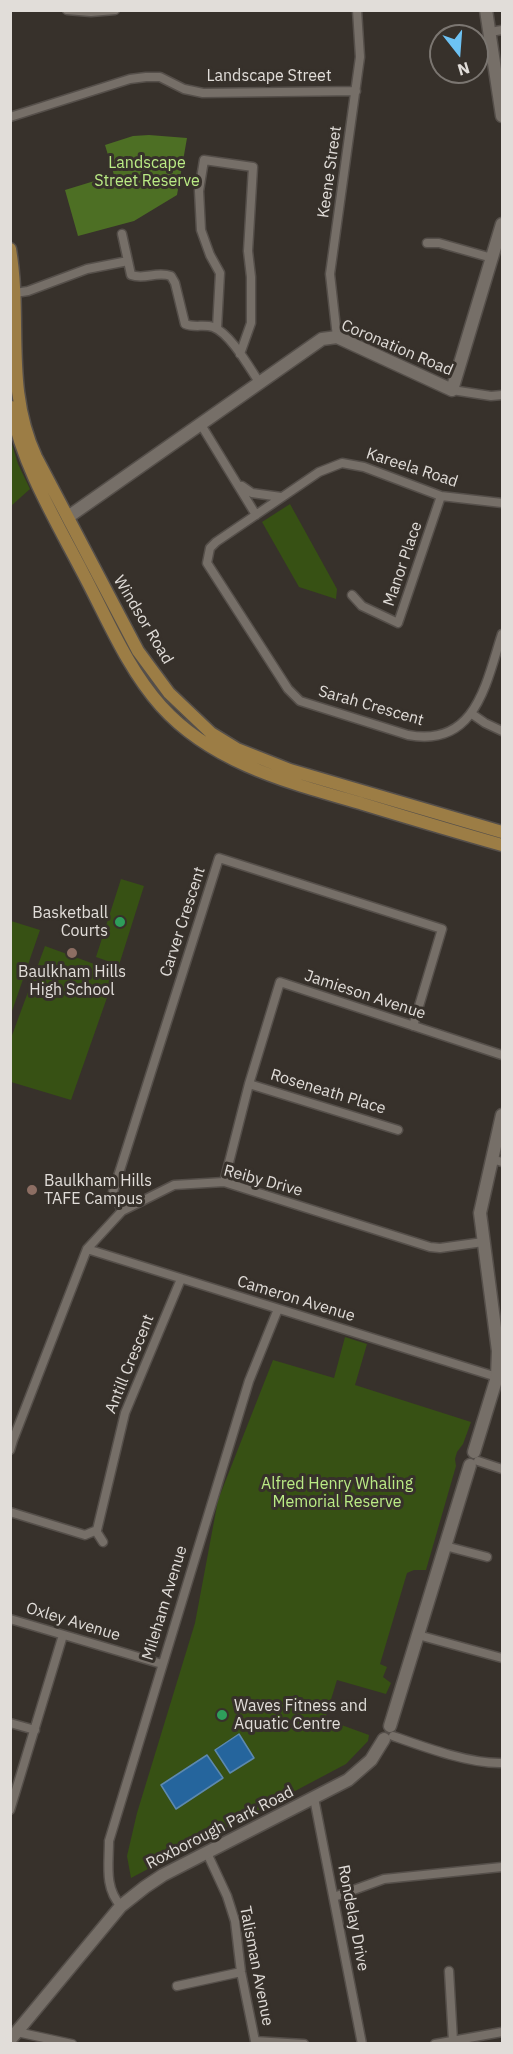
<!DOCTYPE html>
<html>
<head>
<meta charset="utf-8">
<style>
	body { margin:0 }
	#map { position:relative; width:513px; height:2054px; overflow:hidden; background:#37312b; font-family:"IBM Plex Sans",sans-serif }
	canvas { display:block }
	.frame { position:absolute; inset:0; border:12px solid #e1ddd9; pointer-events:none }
	.north { position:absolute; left:429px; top:24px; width:60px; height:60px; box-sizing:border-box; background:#37312b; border:2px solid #7b7671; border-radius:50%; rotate:163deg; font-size:16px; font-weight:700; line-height:24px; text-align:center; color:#e1ddd9 }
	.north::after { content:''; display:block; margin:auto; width:21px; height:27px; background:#6dc2f3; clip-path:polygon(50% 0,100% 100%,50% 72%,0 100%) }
</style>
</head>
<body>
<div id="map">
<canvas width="513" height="2054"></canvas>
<div class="frame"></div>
<div class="north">N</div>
</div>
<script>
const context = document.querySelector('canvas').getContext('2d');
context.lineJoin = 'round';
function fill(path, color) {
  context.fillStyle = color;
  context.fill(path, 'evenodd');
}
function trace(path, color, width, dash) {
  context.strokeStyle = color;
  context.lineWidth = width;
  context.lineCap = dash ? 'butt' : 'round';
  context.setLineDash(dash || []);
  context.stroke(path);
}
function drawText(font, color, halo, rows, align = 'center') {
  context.font = font + ' "IBM Plex Sans",sans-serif';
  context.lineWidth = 6;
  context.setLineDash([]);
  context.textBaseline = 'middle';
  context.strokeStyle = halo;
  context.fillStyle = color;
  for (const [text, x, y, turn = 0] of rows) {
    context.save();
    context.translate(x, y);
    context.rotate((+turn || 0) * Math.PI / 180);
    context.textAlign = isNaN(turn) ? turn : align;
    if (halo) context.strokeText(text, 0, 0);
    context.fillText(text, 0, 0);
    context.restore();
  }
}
fill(new Path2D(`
	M11 441 18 464 30 489 11 506Z
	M290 504 337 589 336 599 299 587 262 522Z
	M121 879 144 886 119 965 96 957Z
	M11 921 40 930 11 1014 10 921Z
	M45 946 116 972 71 1100 11 1082V1038Z
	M345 1337 367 1344 355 1385 471 1422 463 1444 457 1452 455 1459 456 1466 426 1570H414L407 1573 380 1664 387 1667 383 1677 391 1683 386 1694 337 1680 325 1719 369 1735 368 1741 346 1764 131 1878 127 1856 137 1813 195 1623 218 1500 273 1360 334 1378Z`), '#375114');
fill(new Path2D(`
	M149 135 187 138 177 195 134 221 78 236 65 190 114 175 105 145 133 136Z`), '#4d6f24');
const water = new Path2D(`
	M239 1734 254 1758 230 1773 215 1750Z
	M207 1755 223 1778 176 1809 161 1785Z`);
fill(water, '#25659d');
trace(water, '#5d89af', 1.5);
const street = new Path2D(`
	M67 10 91 12 115 10
	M490 32 502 30
	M10 117 130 79 146 77H160L184 89 203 93 356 91
	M122 234 128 261
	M427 243H439L492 258
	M15 293 28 291 87 269 128 261 131 275C145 280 156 271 171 276L175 283 185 324C194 328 204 324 213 327 230 333 249 367 259 382
	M217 328 220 273 210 255 201 230 199 191 204 160 253 167 248 251 251 277V323L240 354
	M337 337 330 274 360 57 357 10
	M452 390 491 396 502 395
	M200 423 256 515
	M242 486 252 493 281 497
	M502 503 441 496 364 467 342 463 319 472 216 542 210 548 207 563 288 689 300 701 408 735C476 748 486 683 502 634
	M352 595 362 606 398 623 441 496
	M472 714 485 723 502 731
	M249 1084 398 1130
	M492 1159 502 1162
	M224 1182 249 1084 280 982 502 1055
	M122 1211 113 1192 219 858 442 929 413 1026
	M87 1249 497 1377
	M10 1450 13 1440 87 1249 122 1211 174 1185 224 1182 430 1247 440 1248 483 1242
	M478 1461 502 1469
	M10 1512 85 1535 97 1530 125 1413 181 1279
	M96 1531 103 1542
	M445 1546 487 1557
	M10 1619 162 1664
	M418 1635 502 1658
	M10 1723 35 1730
	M393 1736C424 1747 470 1764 502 1763
	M314 1798 362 2044
	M10 1810 63 1635
	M207 1853 227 1896 235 1921 241 1972 255 2041 304 2044
	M334 1897 384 1879 502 1867
	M121 1906C104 1888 109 1864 109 1841L249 1381 278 1309
	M449 1971 453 2041
	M177 1986 241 1972
	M17 2032 72 2044
	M435 2044 502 2032`);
const secondary = new Path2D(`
	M486 10 502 116
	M68 517 322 339 337 337 452 390 502 224
	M474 1452 497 1377 498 1351 480 1213 502 1115
	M390 1726 470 1465
	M10 2040 121 1906 145 1887 163 1875 348 1780 371 1760 384 1739`);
const primary = new Path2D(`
	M10 249C22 321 4 388 36 457L138 651 169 693 211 733 237 749 290 770 502 832
	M11 407C23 467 55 519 83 573 107 618 127 668 161 706 213 764 291 783 363 804 409 818 456 832 502 845`);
trace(street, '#554f4a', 11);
trace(secondary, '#554f4a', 15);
trace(primary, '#554f4a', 15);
trace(street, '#766f68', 8);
trace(secondary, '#766f68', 12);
trace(primary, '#9c7d45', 12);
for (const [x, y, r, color] of [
	[120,922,6,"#2e9e5b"],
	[72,953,6,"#8d6e63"],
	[32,1190,6,"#8d6e63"],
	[222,1715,6,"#2e9e5b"]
]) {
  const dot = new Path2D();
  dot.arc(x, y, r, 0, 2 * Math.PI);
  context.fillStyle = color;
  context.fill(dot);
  trace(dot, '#37312b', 2);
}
drawText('16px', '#e1ddd9', '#37312b', [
	["Landscape Street",269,76],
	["Keene Street",330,172,-82],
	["Coronation Road",397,348,23],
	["Kareela Road",412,468,18],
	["Manor Place",403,564,-71],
	["Windsor Road",143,620,59],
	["Sarah Crescent",371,706,16],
	["Carver Crescent",183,922,-72],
	["Jamieson Avenue",365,995,18],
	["Roseneath Place",328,1092,17],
	["Reiby Drive",263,1181,15],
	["Cameron Avenue",296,1299,17],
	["Antill Crescent",130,1364,-68],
	["Mileham Avenue",165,1603,-73],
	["Oxley Avenue",73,1622,17],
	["Roxborough Park Road",220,1828,-27],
	["Rondelay Drive",353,1918,79],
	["Talisman Avenue",256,1966,79]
]);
drawText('16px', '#baeb85', '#37312b', [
	["Landscape",147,163],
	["Street Reserve",147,181],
	["Alfred Henry Whaling",337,1484],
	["Memorial Reserve",337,1502]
]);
drawText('16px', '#e1ddd9', '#37312b', [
	["Basketball",108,913,"right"],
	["Courts",108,931,"right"],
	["Baulkham Hills",72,972,"center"],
	["High School",72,990,"center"],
	["Baulkham Hills",44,1181],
	["TAFE Campus",44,1199],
	["Waves Fitness and",234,1706],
	["Aquatic Centre",234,1724]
], 'left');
</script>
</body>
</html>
